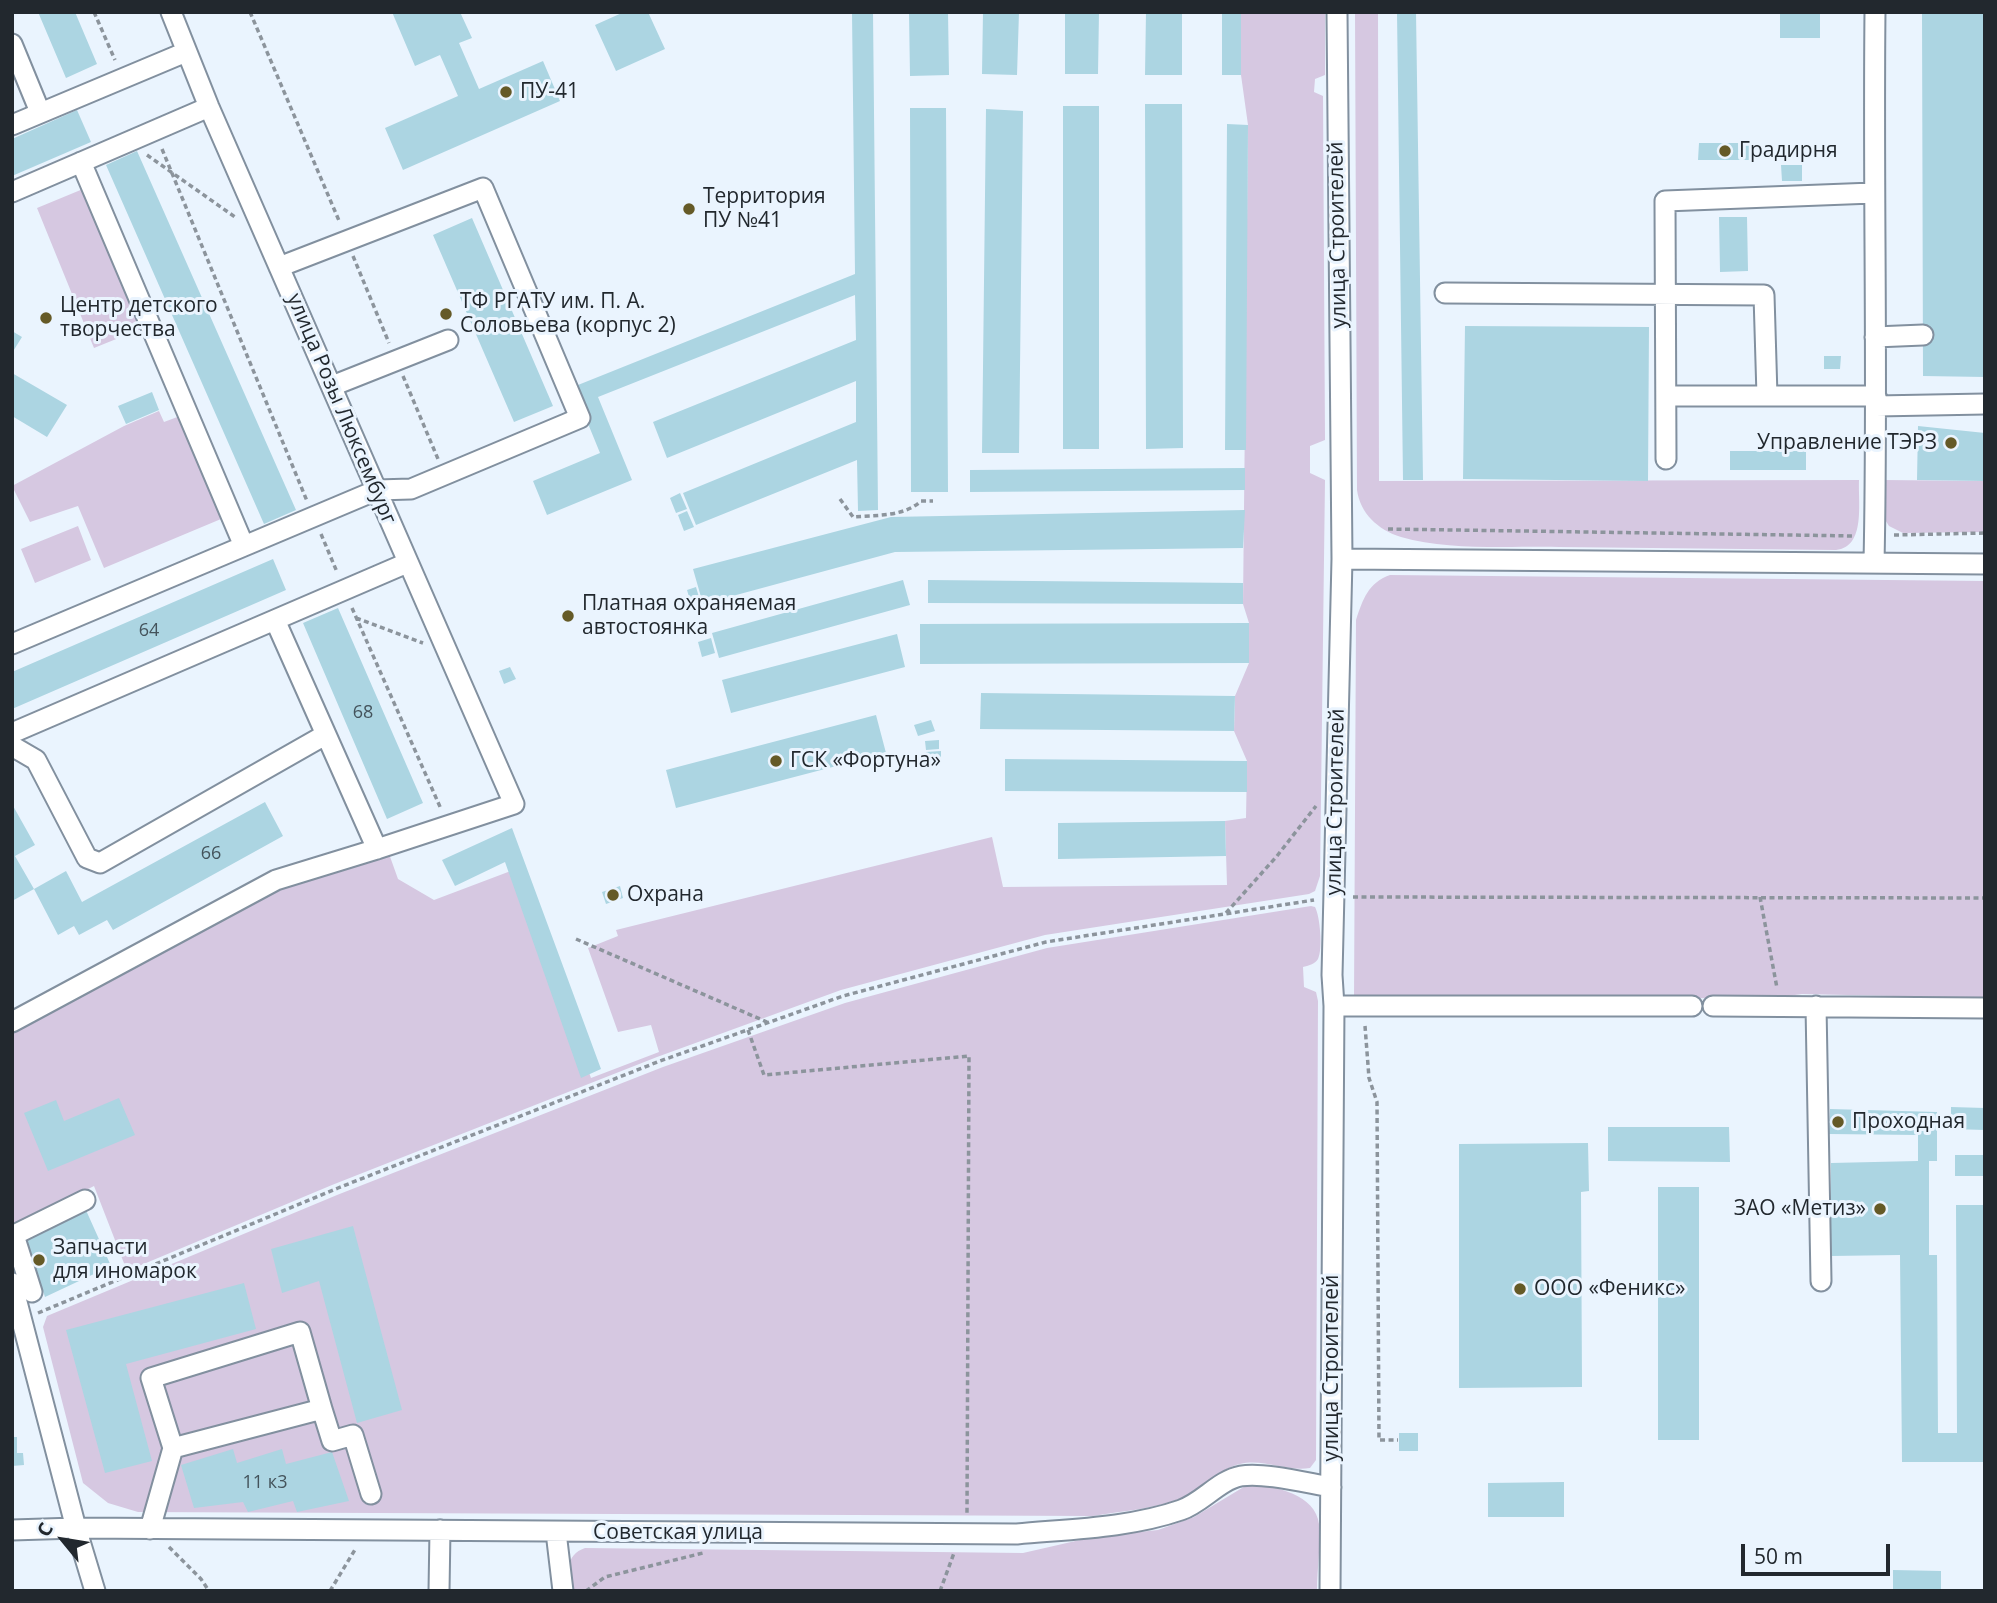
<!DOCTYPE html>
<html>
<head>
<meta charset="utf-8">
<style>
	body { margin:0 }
	#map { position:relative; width:1997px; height:1603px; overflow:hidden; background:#eaf4fe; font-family:"Open Sans",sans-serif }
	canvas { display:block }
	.frame { position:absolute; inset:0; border:14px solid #22282e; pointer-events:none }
	.north { position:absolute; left:28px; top:1505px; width:70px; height:70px; -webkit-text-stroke:5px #eaf4fe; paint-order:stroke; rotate:300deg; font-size:19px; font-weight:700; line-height:28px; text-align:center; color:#22282e }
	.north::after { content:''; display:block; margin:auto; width:24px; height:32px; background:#22282e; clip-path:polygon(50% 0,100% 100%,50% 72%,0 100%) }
	.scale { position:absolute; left:1741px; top:1544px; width:149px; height:32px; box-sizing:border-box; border:4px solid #22282e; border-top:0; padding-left:9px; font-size:21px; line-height:24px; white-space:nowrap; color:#22282e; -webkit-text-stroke:5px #eaf4fe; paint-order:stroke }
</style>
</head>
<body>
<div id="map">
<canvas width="1997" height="1603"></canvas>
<div class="frame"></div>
<div class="north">С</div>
<div class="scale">50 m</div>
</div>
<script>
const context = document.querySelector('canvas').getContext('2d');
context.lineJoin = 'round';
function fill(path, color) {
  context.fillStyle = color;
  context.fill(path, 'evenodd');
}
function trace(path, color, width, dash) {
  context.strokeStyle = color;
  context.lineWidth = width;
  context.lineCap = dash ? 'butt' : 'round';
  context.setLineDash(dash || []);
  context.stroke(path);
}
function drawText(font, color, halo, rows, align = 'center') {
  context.font = font + ' "Open Sans",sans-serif';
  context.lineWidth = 6;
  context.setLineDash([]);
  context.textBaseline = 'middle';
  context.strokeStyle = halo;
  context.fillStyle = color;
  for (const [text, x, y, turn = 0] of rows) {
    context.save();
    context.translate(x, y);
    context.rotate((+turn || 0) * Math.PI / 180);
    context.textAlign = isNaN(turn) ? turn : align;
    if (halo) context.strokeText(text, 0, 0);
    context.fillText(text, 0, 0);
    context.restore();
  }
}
fill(new Path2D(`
	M1241 12H1325V75L1315 79 1314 92 1323 96 1325 440 1310 446V473L1325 480 1320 876 1315 891 1309 894 1045 935 841 990 657 1057 332 1185 127 1271 94 1186 12 1228V1028L277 885 388 851 398 879 434 900 516 869 591 1078 659 1052 651 1025 618 1032 588 948 618 936 616 930 992 837 1003 887 1227 885 1225 821 1246 818 1247 761 1234 731 1235 696 1249 663V623L1243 604 1248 125 1241 75Z
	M1355 12H1378L1379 481 1859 480C1858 502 1866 547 1836 550 1744 549 1652 548 1559 547 1510 546 1449 551 1401 537 1378 530 1360 513 1357 490Z
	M83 189 141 329 94 348 37 208Z
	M159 411 164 422 180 416 221 519 104 568 78 506 30 522 12 486 124 426Z
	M1883 480 1985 481V532L1903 533 1889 526 1882 515Z
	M78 526 91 560 35 583 21 549Z
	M1390 575 1985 581V998L1802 994 1773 998 1354 999 1356 620C1363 599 1368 583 1390 575Z
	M1311 906 1315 907C1320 916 1323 949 1318 959 1315 964 1308 966 1303 967L1304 987 1316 992 1318 1001 1316 1460 1310 1468C1287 1472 1263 1458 1240 1464 1218 1469 1204 1488 1184 1497 1156 1509 1122 1511 1093 1516L138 1512 108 1503 83 1483 43 1327 47 1316 337 1195 663 1067 845 1003 1047 948Z
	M1247 1485C1271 1484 1316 1494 1319 1524 1321 1546 1317 1569 1317 1591H571C567 1573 565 1555 585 1548L1023 1553 1093 1537 1158 1530 1194 1517Z`), '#d6c8e1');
fill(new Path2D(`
	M38 12H75L97 64 66 78Z
	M392 12H460L472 38 459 43 479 89 543 61 560 101 403 170 385 128 458 96 440 55 415 66Z
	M624 12H648L665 49 616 71 595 25Z
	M852 12H873L878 510 858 511 857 460 696 525 683 493 856 422V381L667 458 653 422 856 340 855 295 598 397 632 480 547 515 533 481 600 453 573 387 855 274Z
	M909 12H948L949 75 910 76Z
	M983 12H1019L1017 75 982 74Z
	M1065 12H1099L1098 74H1065Z
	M1146 12H1182V75H1145Z
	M1222 12H1241V75H1222Z
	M1397 12H1416L1423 480H1403Z
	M1780 12H1820V38H1780Z
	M1922 12H1985V377L1923 376Z
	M1145 104H1182L1183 448 1146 449Z
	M1063 106H1099V449H1063Z
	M910 108H946L948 492H911Z
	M986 109 1023 111 1019 453H982Z
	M77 110 91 142 12 176V139Z
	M1227 124 1248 125 1246 450H1225Z
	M1699 143H1751V160H1698Z
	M137 151 296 510 264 524 106 165Z
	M1781 165H1802V181H1782Z
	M1719 217H1747L1748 271 1720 272Z
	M472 218 553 406 514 422 433 235Z
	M1465 326 1649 327 1648 481 1463 479Z
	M12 331 22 337 12 353Z
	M1824 356H1841L1840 369H1824Z
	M12 373 67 405 47 437 12 416Z
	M152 392 159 410 126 424 118 406Z
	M1918 426 1985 433V481L1917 480Z
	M1730 451H1806V470H1730Z
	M1245 468V490L970 492V470Z
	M680 493 687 509 676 513 670 498Z
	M1245 510 1243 548 895 552 703 604 693 569 891 517Z
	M687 511 694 527 684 531 678 515Z
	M273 559 286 590 12 709V672Z
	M903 580 910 605 719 658 712 633Z
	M928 580 1243 583V604L928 603Z
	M696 587 701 604 692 607 687 590Z
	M338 608 423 803 387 819 303 623Z
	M1249 623V663L920 664V624Z
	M897 634 905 667 731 713 722 680Z
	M711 638 715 653 702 657 698 642Z
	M510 667 516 679 504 684 499 671Z
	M981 693 1235 696 1234 731 980 729Z
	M876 715 886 753 676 808 666 770Z
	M931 720 935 731 918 736 914 725Z
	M939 740V749L926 750 925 741Z
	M941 751V760L927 761 926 752Z
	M1005 759 1247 761V792L1005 791Z
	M265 802 283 836 113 930 107 920 79 935 74 926 58 935 34 889 12 901V804L35 845 15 856 34 889 66 871 82 902Z
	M1225 821 1226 856 1058 859V823Z
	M512 828 601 1069 581 1078 505 862 455 886 442 860Z
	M620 886 623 898 606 904 602 892Z
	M119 1098 135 1135 48 1171 24 1113 56 1100 64 1121Z
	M1951 1107 1985 1108V1130L1951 1129Z
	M1830 1109 1937 1112V1161H1929V1255H1937L1938 1433H1957L1956 1205H1985V1462H1902L1900 1255 1831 1256V1163L1918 1161V1135L1829 1134Z
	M1608 1127H1729L1730 1162 1608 1161Z
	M1588 1143 1589 1191 1581 1192 1582 1387 1459 1388V1144Z
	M1955 1155H1985V1176H1955Z
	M1658 1187H1699V1440H1658Z
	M85 1208 111 1266 45 1297 25 1236Z
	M353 1226 402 1410 357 1423 319 1281 282 1293 271 1249Z
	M244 1283 256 1329 126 1364 152 1461 105 1473 66 1330Z
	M1399 1433H1418V1451H1399Z
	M12 1437H17V1453H23L24 1465 12 1466Z
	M233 1449 237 1463 282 1449 286 1464 332 1452 349 1501 297 1512 293 1501 248 1512 243 1502 194 1508 181 1465Z
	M1564 1482V1517H1488V1483Z
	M1893 1570 1941 1571V1591H1893Z`), '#acd5e2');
const minor = new Path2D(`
	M12 44 40 112
	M12 125 186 52
	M81 162 244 546
	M12 192 209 107
	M1445 293 1764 295 1767 396
	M1875 337 1923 335
	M332 386 448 340
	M1666 396H1876
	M1876 406 1985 404
	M1666 459 1665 201 1873 193
	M1342 559 1985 564
	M1874 563C1878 380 1873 196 1875 12
	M275 620 377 849
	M12 644 377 490 411 489 580 418 483 188 279 267
	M12 733 407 563
	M12 746 36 760 87 858 100 863 325 735
	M1334 1006H1692
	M1713 1006 1985 1008
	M1816 1006 1821 1281
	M12 1022 276 880 377 849 514 804 209 107 171 12
	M14 1235 32 1292
	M12 1236 85 1200
	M12 1283 76 1528 95 1591
	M322 1409 332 1441 353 1435 371 1494
	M150 1529 173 1448 151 1378 300 1332 322 1409 173 1448
	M12 1530 76 1528 1017 1534C1071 1529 1129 1528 1181 1510 1202 1503 1219 1480 1241 1476 1263 1472 1307 1483 1331 1487
	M556 1532 563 1591
	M439 1591 440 1530
	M1330 1591 1334 1006 1332 975 1342 559 1337 12`);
trace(minor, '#82909f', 23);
trace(new Path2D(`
	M94 12 115 60
	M250 12 340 223
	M162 149 307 501
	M147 155 235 217
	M353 256 389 343
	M403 376 438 459
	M840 499 853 517C875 515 904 517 921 501H933
	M1388 529 1855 536
	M321 534 337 572
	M1894 535 1985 533
	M352 608 441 809
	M356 618 423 643
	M1353 897 1985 898
	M1760 897 1777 988
	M1226 913 1277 856 1316 806
	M576 939 767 1022
	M1365 1026 1369 1078 1377 1102 1379 1440H1398
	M748 1030 764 1075 969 1056 967 1514
	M38 1313 338 1188 660 1061 843 996 1046 942 1314 900
	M169 1547 201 1579 209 1591
	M330 1591 356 1548
	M586 1591 605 1577 703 1553
	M940 1591 954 1553`), '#8c949c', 3.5, [5, 3.5]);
trace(minor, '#fff', 19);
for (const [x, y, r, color] of [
	[506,92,7,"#655a27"],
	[1725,151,7,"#655a27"],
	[689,209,7,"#655a27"],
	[446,314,7,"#655a27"],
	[46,318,7,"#655a27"],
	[1951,443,7,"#655a27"],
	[568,616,7,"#655a27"],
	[776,761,7,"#655a27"],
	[613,895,7,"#655a27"],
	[1838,1122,7,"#655a27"],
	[1880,1209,7,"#655a27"],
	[39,1260,7,"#655a27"],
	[1520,1289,7,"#655a27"]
]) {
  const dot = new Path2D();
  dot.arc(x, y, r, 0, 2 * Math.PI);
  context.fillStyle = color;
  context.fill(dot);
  trace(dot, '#eaf4fe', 2.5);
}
drawText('18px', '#44535b', null, [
	["64",149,631],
	["68",363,713],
	["66",211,854],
	["11 к3",265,1483]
]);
drawText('21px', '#22282e', '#eaf4fe', [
	["ПУ-41",520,92],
	["Градирня",1739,151],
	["Территория",703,197],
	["ПУ №41",703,221],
	["ТФ РГАТУ им. П. А.",460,302],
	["Соловьева (корпус 2)",460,326],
	["Центр детского",60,306],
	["творчества",60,330],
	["Управление ТЭРЗ",1937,443,"right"],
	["Платная охраняемая",582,604],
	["автостоянка",582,628],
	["ГСК «Фортуна»",790,761],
	["Охрана",627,895],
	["Проходная",1852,1122],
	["ЗАО «Метиз»",1866,1209,"right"],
	["Запчасти",53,1248],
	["для иномарок",53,1272],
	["ООО «Феникс»",1534,1289]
], 'left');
drawText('21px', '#22282e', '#eaf4fe', [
	["улица Строителей",1338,235,-91],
	["улица Розы Люксембург",341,409,67],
	["улица Строителей",1336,802,-89],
	["улица Строителей",1332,1368,-90],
	["Советская улица",678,1533]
]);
</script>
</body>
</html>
